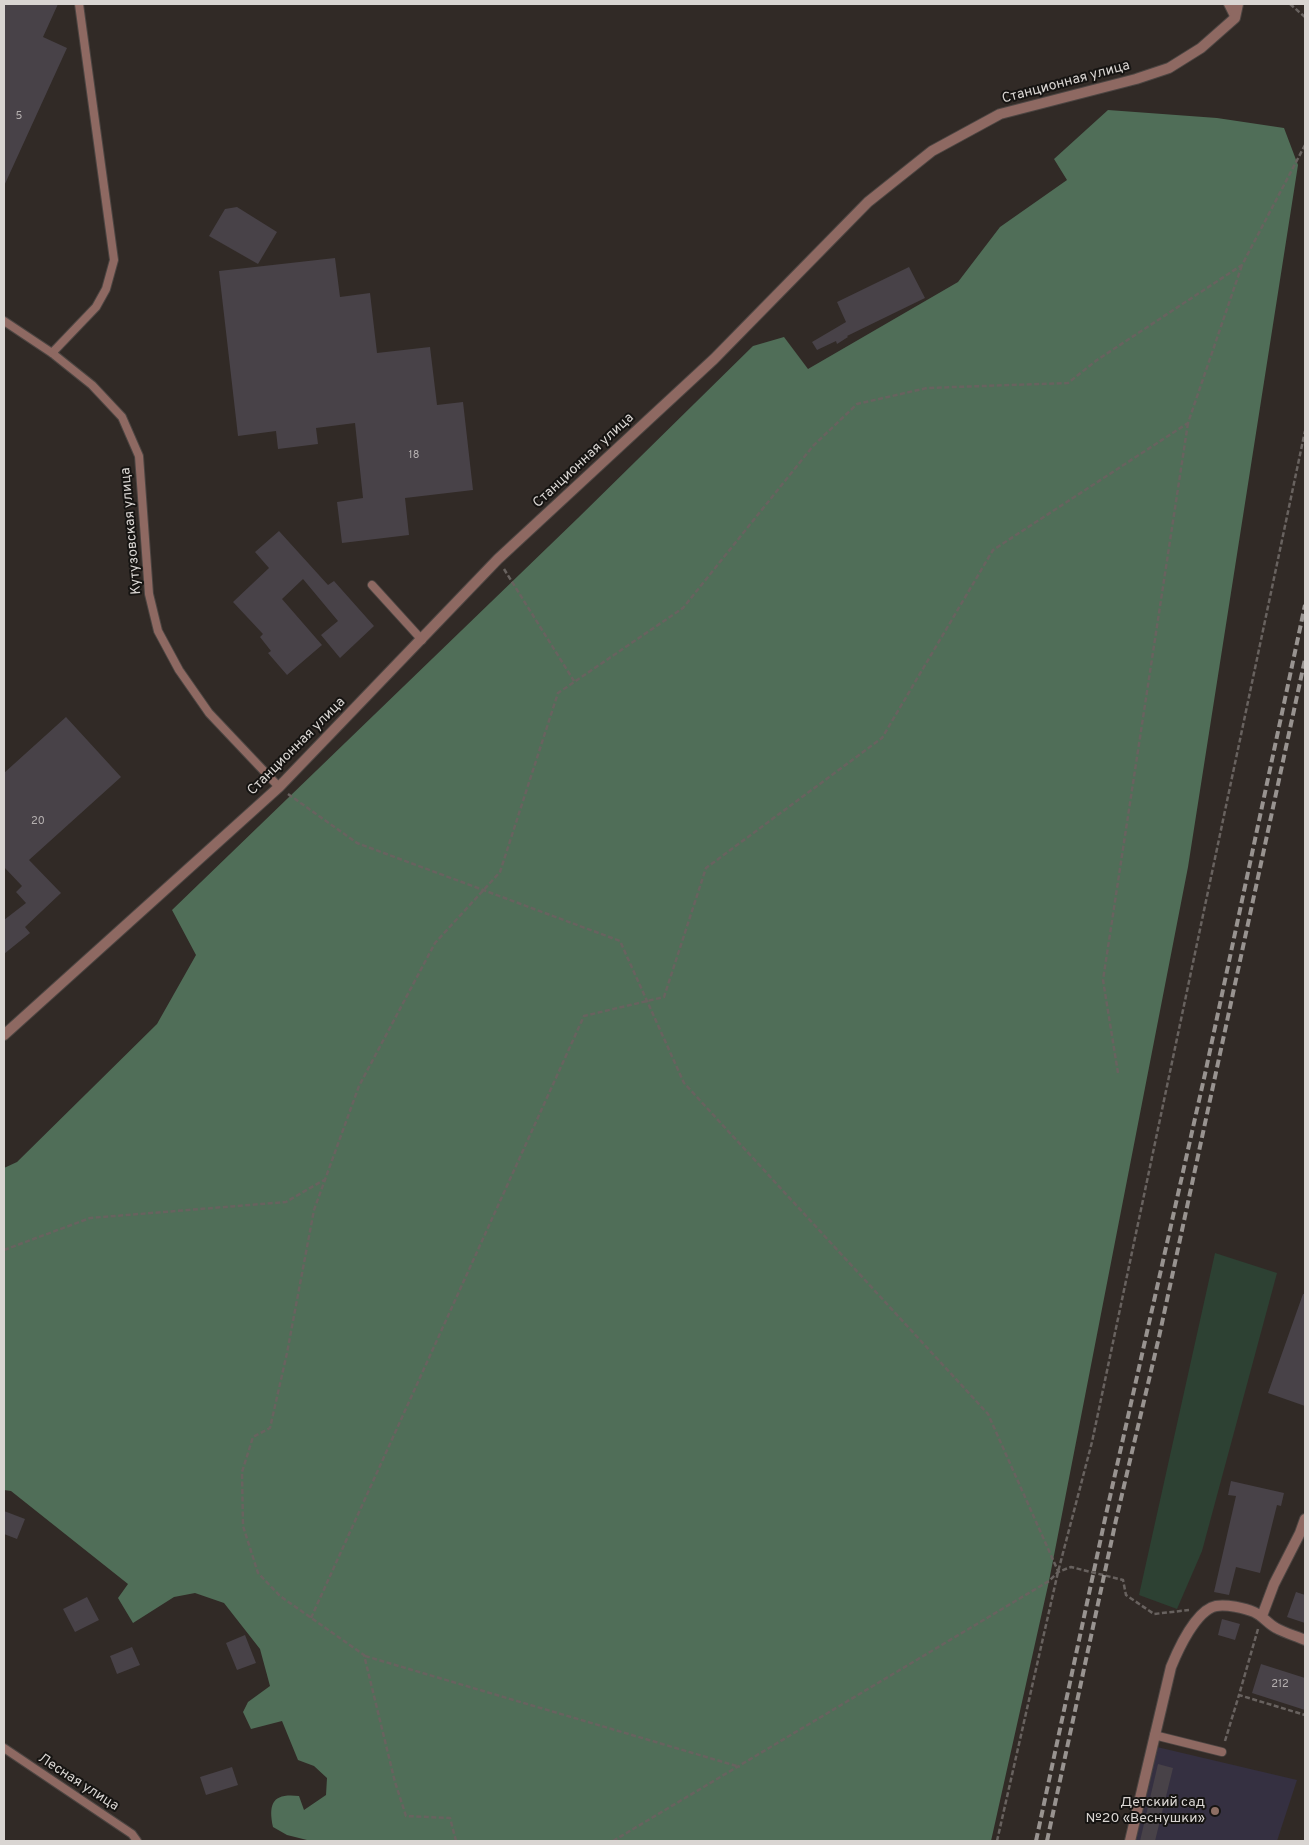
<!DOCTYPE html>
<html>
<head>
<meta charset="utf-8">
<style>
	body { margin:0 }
	#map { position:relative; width:1309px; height:1845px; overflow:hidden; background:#312a26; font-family:Overpass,sans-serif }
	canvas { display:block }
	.frame { position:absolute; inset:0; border:5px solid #d9d5d2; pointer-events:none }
</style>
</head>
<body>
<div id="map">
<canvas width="1309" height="1845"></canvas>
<div class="frame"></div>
</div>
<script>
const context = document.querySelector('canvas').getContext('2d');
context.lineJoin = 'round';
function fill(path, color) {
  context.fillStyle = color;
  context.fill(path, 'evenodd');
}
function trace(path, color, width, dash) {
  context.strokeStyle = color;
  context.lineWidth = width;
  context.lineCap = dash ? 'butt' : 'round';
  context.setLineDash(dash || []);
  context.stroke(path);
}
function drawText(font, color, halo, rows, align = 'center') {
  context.font = font + ' Overpass,sans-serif';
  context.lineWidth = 4;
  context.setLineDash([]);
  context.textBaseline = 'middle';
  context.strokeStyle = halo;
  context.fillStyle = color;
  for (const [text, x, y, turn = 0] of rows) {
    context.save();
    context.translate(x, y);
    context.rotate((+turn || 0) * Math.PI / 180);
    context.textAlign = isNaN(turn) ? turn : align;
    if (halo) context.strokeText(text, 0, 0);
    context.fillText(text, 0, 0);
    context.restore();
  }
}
fill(new Path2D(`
	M1157 1747 1297 1780 1277 1841H1135Z`), '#353041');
fill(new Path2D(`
	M1215 1253 1277 1273 1202 1551 1177 1609 1139 1595Z`), '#2d4133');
fill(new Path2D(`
	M1108 110 1217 118 1284 128 1298 165 1188 867 1049 1581 991 1841H311L287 1835 273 1827C268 1803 273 1793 299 1796L304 1810 326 1795 327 1778 314 1766 298 1760 282 1721 251 1729 243 1712 248 1702 270 1686 260 1649 224 1603 195 1593 174 1597 133 1623 118 1598 128 1584 11 1491 4 1490V1168L17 1162 157 1024 196 955 172 910 578 518 753 346 784 337 808 369 958 282 1000 227 1067 180 1054 159Z`), '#506e58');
fill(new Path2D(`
	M4 4H58L43 37 67 48 4 186Z
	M237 207 277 232 258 264 209 236 225 209Z
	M335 258 340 297 370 293 377 353 430 347 437 405 463 402 473 490 405 498 409 535 342 543 337 502 363 498 355 423 316 428 318 444 278 449 276 431 238 436 219 271Z
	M909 267 925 298 847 336 848 337 837 344 836 341 817 350 812 342 846 322 837 302Z
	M279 531 328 585 334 581 374 626 340 658 321 635 338 621 303 579 282 599 322 645 287 675 268 653 271 651 260 637 263 634 233 602 269 568 255 552Z
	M66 717 121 777 29 860 61 893 25 927 30 933 4 954V920L26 903 16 892 22 886 4 867V773Z
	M1303 1294H1305V1406L1268 1393Z
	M1231 1481 1284 1493 1281 1506 1277 1505 1260 1573 1236 1567 1229 1595 1214 1592 1236 1496 1228 1495Z
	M4 1511 25 1519 17 1539 4 1534Z
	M1296 1592 1305 1595V1623L1287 1617Z
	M87 1597 99 1620 75 1632 63 1609Z
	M1222 1619 1240 1624 1235 1640 1218 1635Z
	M245 1635 256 1663 237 1670 226 1643Z
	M132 1647 140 1665 117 1674 110 1656Z
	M1261 1664 1305 1678V1710L1252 1693Z
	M1158 1764 1173 1768 1155 1841H1140Z
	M232 1767 238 1785 206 1795 200 1777Z`), '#484248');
const lane = new Path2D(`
	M1228 4 1235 18
	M4 321 52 353 92 385 122 417 139 456 149 594 158 631 179 670 209 713 279 787
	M52 353 96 307 106 289 114 260 79 4
	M372 585 422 640
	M1154 1735 1222 1752
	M4 1748 132 1834 137 1841`);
const street = new Path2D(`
	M4 1035 279 787 498 559 714 359 868 202 932 151 1000 114 1136 79 1169 68 1201 48 1235 18 1238 4
	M1262 1616 1274 1584 1300 1533 1305 1519
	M1130 1841 1171 1667C1178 1650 1196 1610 1216 1606 1226 1604 1245 1608 1254 1612 1263 1616 1268 1624 1276 1628 1285 1633 1296 1636 1305 1640`);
trace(lane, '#4c4542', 10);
trace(street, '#4c4542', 12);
trace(new Path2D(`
	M1290 4 1305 17
	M504 569 574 681
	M288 794 357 843 620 941 684 1083 988 1414 1058 1571
	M1118 1073 1103 980 1188 423
	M4 1250 90 1218 286 1202 324 1180
	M311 1618 584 1016 664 997 706 868 882 738 993 550 1188 423 1242 265
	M1258 1629 1239 1695 1305 1715
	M365 1656 740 1767
	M1225 1741 1239 1695
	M456 1841 450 1818 406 1816 395 1782 364 1655 280 1596 258 1573 243 1526 242 1472 253 1437 270 1428 287 1353 314 1210 359 1086 435 943 500 872 558 693 683 608 813 446 857 404 927 388 1068 383 1097 360 1242 265 1305 145
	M613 1841 1049 1581 1058 1572 1071 1567 1123 1580 1126 1595 1154 1614 1189 1610
	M997 1841 1058 1572 1092 1442 1305 431`), '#68625f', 2.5, [5, 2.5]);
trace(lane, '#8e6962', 8);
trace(street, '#8e6962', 10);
trace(new Path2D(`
	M1036 1841 1105 1519 1205 1074 1305 605
	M1047 1841 1116 1520 1159 1337 1305 659`), '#989390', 4, [8, 4]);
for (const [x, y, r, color] of [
	[1215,1811,5,"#8d6e63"]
]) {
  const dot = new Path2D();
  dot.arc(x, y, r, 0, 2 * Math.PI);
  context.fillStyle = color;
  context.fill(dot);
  trace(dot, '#161412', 2);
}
drawText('11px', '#b5b0b0', null, [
	["5",19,117],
	["18",414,456],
	["20",38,822],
	["212",1280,1685]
]);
drawText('14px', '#d9d5d2', '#161412', [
	["Станционная улица",1066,83,-15],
	["Станционная улица",584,461,-43],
	["Кутузовская улица",132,531,-95],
	["Станционная улица",297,747,-45],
	["Лесная улица",78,1783,33]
]);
drawText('14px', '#d9d5d2', '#161412', [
	["Детский сад",1205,1803],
	["№20 «Веснушки»",1205,1819]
], 'right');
</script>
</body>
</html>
